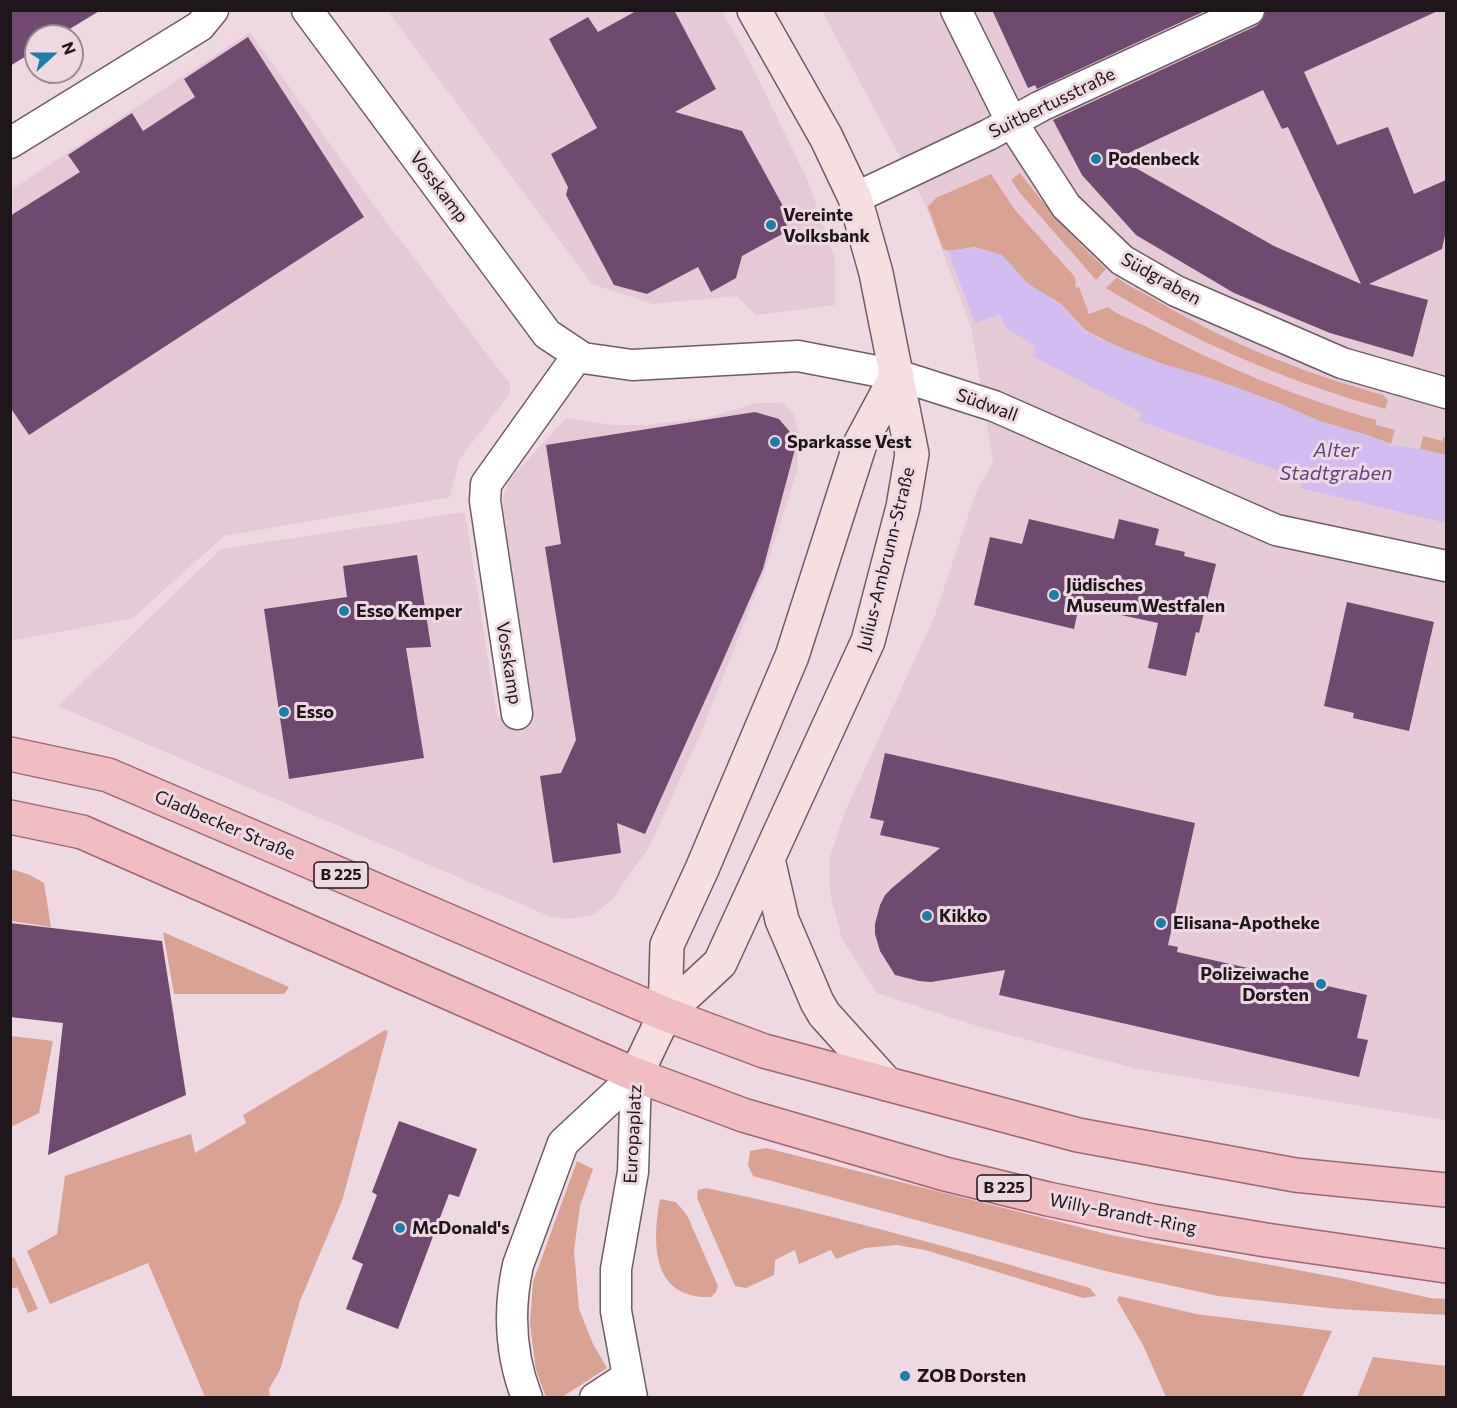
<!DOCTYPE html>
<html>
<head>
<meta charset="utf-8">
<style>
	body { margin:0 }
	#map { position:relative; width:1457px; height:1408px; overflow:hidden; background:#eed8e2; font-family:Commissioner,sans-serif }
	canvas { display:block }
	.frame { position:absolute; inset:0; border:12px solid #1e161a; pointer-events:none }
	.north { position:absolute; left:24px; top:24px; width:60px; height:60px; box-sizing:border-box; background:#eed8e2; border:2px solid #9b8a92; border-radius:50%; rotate:69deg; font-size:16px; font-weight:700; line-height:24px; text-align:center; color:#1e161a }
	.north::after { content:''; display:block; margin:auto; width:21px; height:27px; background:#1d7da9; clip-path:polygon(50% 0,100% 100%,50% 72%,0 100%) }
</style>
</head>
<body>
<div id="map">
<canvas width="1457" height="1408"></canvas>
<div class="frame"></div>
<div class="north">N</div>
</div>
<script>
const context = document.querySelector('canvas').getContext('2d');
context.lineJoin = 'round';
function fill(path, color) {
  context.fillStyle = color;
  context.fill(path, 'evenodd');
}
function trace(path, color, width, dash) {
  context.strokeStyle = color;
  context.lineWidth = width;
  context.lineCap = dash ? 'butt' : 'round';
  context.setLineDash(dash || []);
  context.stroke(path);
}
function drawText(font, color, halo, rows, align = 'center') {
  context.font = font + ' Commissioner,sans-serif';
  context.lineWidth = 6;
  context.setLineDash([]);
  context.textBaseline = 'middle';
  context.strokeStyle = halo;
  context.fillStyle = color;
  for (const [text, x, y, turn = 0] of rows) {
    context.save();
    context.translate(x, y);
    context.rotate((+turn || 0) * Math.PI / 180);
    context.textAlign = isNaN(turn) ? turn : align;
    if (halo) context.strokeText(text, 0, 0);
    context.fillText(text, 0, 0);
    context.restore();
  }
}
fill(new Path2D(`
	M388 11H722L746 54 808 181 835 259V305L756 315 737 296 653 304 592 284Z
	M822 11H1446V1120L1138 1069 983 1028 877 993 842 939 830 893 829 860 845 812 935 615 976 492 993 462 971 327 925 204Z
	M250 32 378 211 510 384V393L459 460 450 497 224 536 133 618 11 641V190Z
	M757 403H782L793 413 799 434 797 471 765 570 700 735 649 847 611 901 591 916 566 919 549 916 58 706 221 549 465 512 497 717 533 711 503 506V497L510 479 566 418 612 425H645L706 418Z`), '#e6c9d6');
fill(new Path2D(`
	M1020 173C1046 207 1074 239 1106 269L1096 280 1020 193 1011 180Z
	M991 174 1015 210 1075 277 1076 288 1079 287 1089 314 1108 307C1115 314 1135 321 1145 326 1219 365 1295 397 1376 420V425L1395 430 1391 444 1370 436 1319 421 1281 404 1210 378 1173 368 1116 346 1085 330 1061 304 1028 284 1002 255 974 247 948 251 943 249 928 207 936 198Z
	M1117 277C1128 287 1143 292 1156 300 1227 343 1304 373 1383 395L1388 400 1385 409C1286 381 1194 342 1106 288Z
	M1423 436 1442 441 1443 437 1446 438V455L1420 449Z
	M11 869 30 875 44 883 51 927 11 921Z
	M163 932 289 987 284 994H174Z
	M385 1030 388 1031 342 1201 300 1301 280 1370 269 1389 270 1397H205L148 1263 50 1304 27 1251 57 1234 65 1176 191 1134 195 1153 246 1123 243 1115Z
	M11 1036 53 1041 39 1113 11 1127Z
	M766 1148 1111 1235 1340 1278 1430 1298 1446 1299V1315L1338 1309 1218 1296 1105 1271 753 1176 748 1165 750 1151Z
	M577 1161 593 1169 580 1206 574 1250 579 1309 593 1344 607 1368 562 1397H546L536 1370 530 1324 533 1282Z
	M706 1188C836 1215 963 1251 1090 1288L1096 1296 1083 1298 925 1250 897 1245 865 1248 836 1259 831 1250 799 1264 795 1250 775 1260 774 1275 746 1288 735 1286 697 1198 698 1190Z
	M660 1199 676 1202 687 1215 718 1286 716 1292 711 1297C651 1299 652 1243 660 1199Z
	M14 1257 38 1309 28 1313 17 1287 11 1289V1259Z
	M1119 1296 1196 1314 1332 1331 1302 1397H1166L1143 1345 1117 1300Z
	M1373 1357 1446 1366V1397H1357Z`), '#d9a394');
fill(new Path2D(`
	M974 248 1002 255 1028 284 1061 305 1084 331 1100 339 1154 361 1210 378 1281 404 1319 421 1370 436 1391 445 1420 449 1446 455V523L1301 488 1302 479 1139 421 1142 413 1032 356 1036 346 1006 328 1000 314 975 323 948 251Z`), '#d1bbf0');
fill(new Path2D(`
	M10 10H101L58 36H36V50L10 66Z
	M638 10H674L716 89 675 112 742 131 789 217 784 233 742 256 736 278 711 292 698 267 647 294 614 285 566 195 568 187 551 154 597 128 549 39 588 17 598 32Z
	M992 10H1207L1037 89 1035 85 1028 88Z
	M1266 10H1440L1304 72 1337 145 1388 127 1414 194 1446 180V231L1442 249 1369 284 1428 300 1413 357 1330 333 1234 293 1136 235 1082 175 1053 120 1256 26 1263 19ZM1263 90 1282 129 1288 127 1361 284 1274 246 1118 158Z
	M248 37 364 217 29 435 10 407V216L80 172 68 155 132 113 143 131 195 97 184 79Z
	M755 412 779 419 790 432V448L795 449 763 569 721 665 645 834 617 823 621 853 553 863 540 776 561 773 576 740 545 547 561 544 546 445Z
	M1029 519 1114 539 1119 519 1159 529 1155 545 1185 552 1184 556 1216 564 1199 633 1196 632 1186 676 1148 668 1158 623 1079 606 1074 629 974 605 990 537 1022 544Z
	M417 555 431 647 406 648 424 758 289 779 264 609 347 597 343 566Z
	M1347 602 1434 622 1409 731 1353 718 1354 713 1324 706Z
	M885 753 1195 823 1168 945 1178 947 1177 952 1367 995 1357 1038 1368 1040 1359 1077 999 995 1005 970 931 982 919 981 895 975 880 951 875 934V924L880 905 885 895 892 888 940 848 880 835 884 821 870 818Z
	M10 923 162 941 186 1095 48 1155 63 1023 10 1017Z
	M399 1121 477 1149 459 1197 449 1194 398 1329 346 1309 363 1264 352 1259 377 1195 372 1192Z`), '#6f496f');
const street = new Path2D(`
	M307 10 547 334 583 358 632 365 798 356 897 375 994 406 1276 530 1446 566
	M956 10 1011 121 1066 206 1122 260 1176 291 1342 363 1446 393
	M10 143 200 26 213 10
	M855 198 988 135 1041 106 1249 10
	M517 714 485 501 486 484 578 355
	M527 1398C510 1354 508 1310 518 1265L563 1143 636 1075
	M595 1398 627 1377
	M632 1398 616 1311V1269L633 1172 636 1075`);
const secondary = new Path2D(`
	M768 859 782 920 817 1002 824 1014 887 1084
	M665 1014 667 945 702 869 792 656 860 444 897 375
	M636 1075 665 1014 720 963 868 641 903 507 912 454 876 273 855 198 826 137 754 10`);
const primary = new Path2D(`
	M10 754 108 775 665 1014 764 1051 1078 1135 1295 1175 1446 1190
	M10 817 82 832 636 1075 743 1115 945 1174 1048 1199 1153 1221 1266 1240 1446 1266`);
trace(street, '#6e5c64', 33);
trace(secondary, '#6e5c64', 36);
trace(primary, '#9f656d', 36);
trace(street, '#fff', 30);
trace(secondary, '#f7dee0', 33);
trace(primary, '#efbcc2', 33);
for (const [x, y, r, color] of [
	[1096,159,6,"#1d7da9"],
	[771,225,6,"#1d7da9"],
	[775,442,6,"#1d7da9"],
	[1054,595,6,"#1d7da9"],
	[344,611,6,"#1d7da9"],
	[284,712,6,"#1d7da9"],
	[927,916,6,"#1d7da9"],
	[1161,923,6,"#1d7da9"],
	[1321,984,6,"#1d7da9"],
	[400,1228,6,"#1d7da9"],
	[905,1376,6,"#1d7da9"]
]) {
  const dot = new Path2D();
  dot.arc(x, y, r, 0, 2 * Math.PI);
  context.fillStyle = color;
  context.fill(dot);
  trace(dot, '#eed8e2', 2);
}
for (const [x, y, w] of [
	[341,875,54],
	[1004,1188,54]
]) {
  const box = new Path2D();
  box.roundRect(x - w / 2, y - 13, w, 26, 4.5);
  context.fillStyle = '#eed8e2';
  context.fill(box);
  trace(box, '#1e161a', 1.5);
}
drawText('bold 16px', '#1e161a', null, [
	["B 225",341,875],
	["B 225",1004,1188]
]);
drawText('18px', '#1e161a', '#eed8e2', [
	["Suitbertusstraße",1052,103,-26],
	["Vosskamp",439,187,53],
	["Südgraben",1161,279,29],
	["Südwall",987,405,20],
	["Julius-Ambrunn-Straße",886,559,-76],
	["Vosskamp",509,663,81],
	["Gladbecker Straße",225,825,23],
	["Europaplatz",633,1134,-87],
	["Willy-Brandt-Ring",1123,1214,11]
]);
drawText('bold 18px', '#1e161a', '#eed8e2', [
	["Podenbeck",1108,159],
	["Vereinte",783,215],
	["Volksbank",783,236],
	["Sparkasse Vest",787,442],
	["Jüdisches",1066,585],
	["Museum Westfalen",1066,606],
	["Esso Kemper",356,611],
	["Esso",296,712],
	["Kikko",939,916],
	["Elisana-Apotheke",1173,923],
	["Polizeiwache",1309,974,"right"],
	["Dorsten",1309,995,"right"],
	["McDonald's",412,1228],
	["ZOB Dorsten",917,1376]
], 'left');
drawText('italic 20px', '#614484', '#eed8e2', [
	["Alter",1336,450],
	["Stadtgraben",1336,473]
]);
</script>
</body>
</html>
